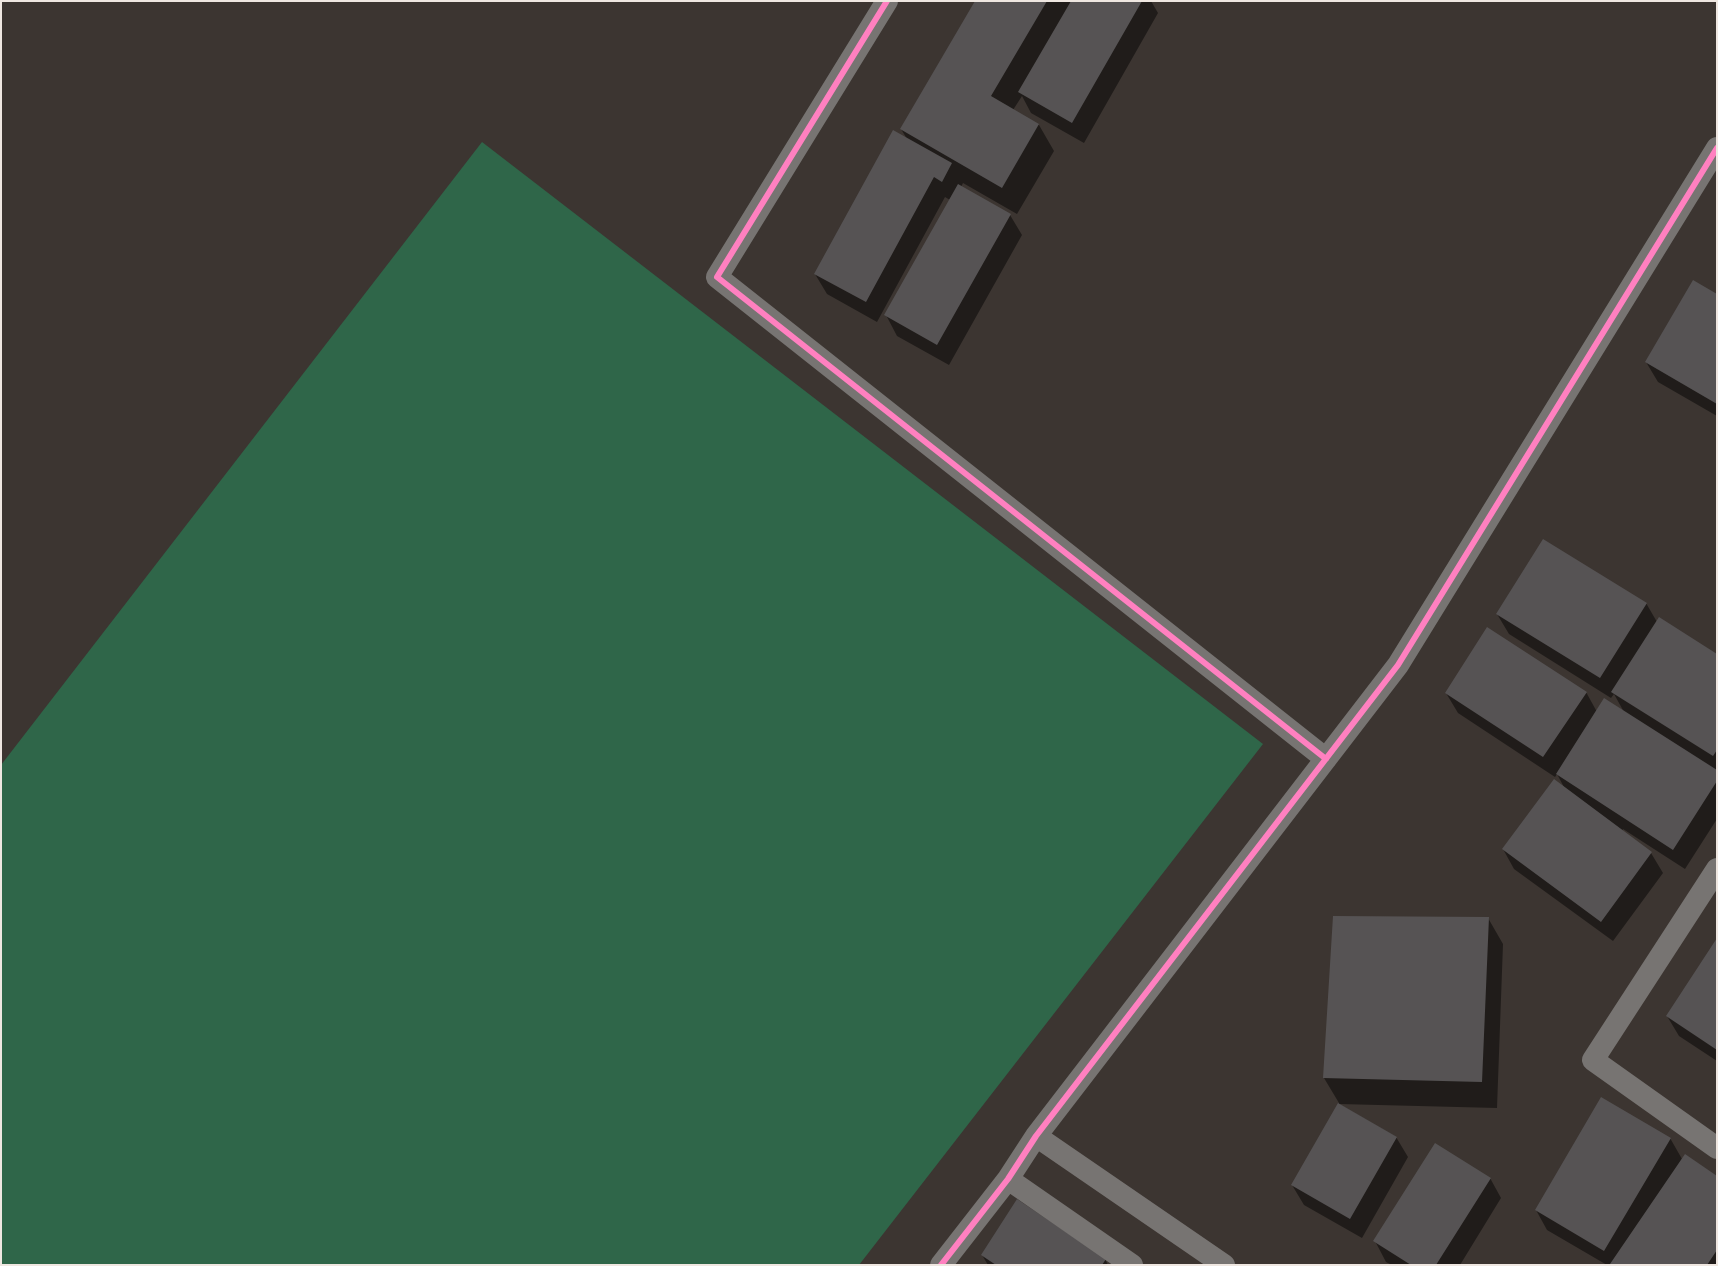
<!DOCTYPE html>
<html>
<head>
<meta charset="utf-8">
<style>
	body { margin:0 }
	#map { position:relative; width:1718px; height:1266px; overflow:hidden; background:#3c3531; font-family:Overpass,sans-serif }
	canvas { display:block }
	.frame { position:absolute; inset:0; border:2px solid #efe7e1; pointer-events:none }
</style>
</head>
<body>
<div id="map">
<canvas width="1718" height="1266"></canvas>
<div class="frame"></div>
</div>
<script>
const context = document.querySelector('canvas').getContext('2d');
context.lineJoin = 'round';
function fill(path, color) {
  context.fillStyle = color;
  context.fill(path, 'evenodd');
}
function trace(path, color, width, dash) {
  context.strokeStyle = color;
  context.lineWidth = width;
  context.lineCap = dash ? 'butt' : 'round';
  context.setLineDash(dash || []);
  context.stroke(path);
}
fill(new Path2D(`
	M482 142 1263 744 859 1265H1V765Z`), '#2f6649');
fill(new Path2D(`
	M976 1H1151L1158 13 1084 143 1031 113 1022 96 1013 110 1039 125 1054 151 1017 214 963 183 961 187 1010 215 1022 235 949 365 897 336 886 315 950 200 945 197 877 322 827 294 815 274 907 139 901 129Z
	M1717 296V416L1658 382 1646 362Z
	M1646 603 1657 622 1717 655V819L1685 869 1623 829 1622 831 1651 853 1663 873 1613 941 1514 869 1503 849 1565 789 1557 774 1555 777 1458 713 1446 693 1586 692 1597 712H1624L1614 694 1611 698 1509 634 1497 614Z
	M1334 917 1488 918 1503 944 1497 1108 1339 1104 1396 1137 1408 1157 1362 1238 1304 1205 1292 1185 1339 1103 1324 1078Z
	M1717 940V1061L1679 1036 1667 1016Z
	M1670 1138 1682 1159 1717 1177V1265H1607L1547 1230 1536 1210Z
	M1490 1178 1501 1198 1460 1265H1392L1386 1262 1375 1241Z
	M982 1255 1105 1259 1108 1265H988Z`), '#0007');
fill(new Path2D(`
	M975 1H1047L991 96 1039 124 1002 188 900 129Z
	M1071 1H1142L1072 123 1018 92Z
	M893 130 952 163 942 182 934 177 866 302 814 274Z
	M958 184 1011 214 937 345 884 315Z
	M1693 280 1717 294V404L1645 362Z
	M1543 539 1647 603 1600 678 1496 614Z
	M1659 617 1717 654V750L1713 756 1611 692Z
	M1487 627 1587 692 1543 757 1445 693Z
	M1604 698 1717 770V781L1673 850 1556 774Z
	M1554 779 1652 852 1601 922 1502 849Z
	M1333 916 1489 917 1482 1082 1323 1078Z
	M1717 938V1050L1666 1016Z
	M1601 1097 1671 1138 1604 1251 1535 1210Z
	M1338 1103 1397 1137 1350 1219 1291 1185Z
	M1435 1143 1491 1178 1436 1265H1411L1373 1241Z
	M1685 1154 1717 1176V1250L1707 1265H1612L1610 1264Z
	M1017 1199 1106 1259 1102 1265H996L981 1255Z`), '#565354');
trace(new Path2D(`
	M887 1 717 277 1326 759
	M1717 869 1593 1060 1717 1148
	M1036 1136 1224 1265
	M1008 1179 1132 1265
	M941 1265 1008 1179 1036 1136 1398 665 1717 148`), '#777472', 22);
trace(new Path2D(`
	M887 1 717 277 1326 759
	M941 1265 1008 1179 1036 1136 1398 665 1717 148`), '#ff80c0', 6);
</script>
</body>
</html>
